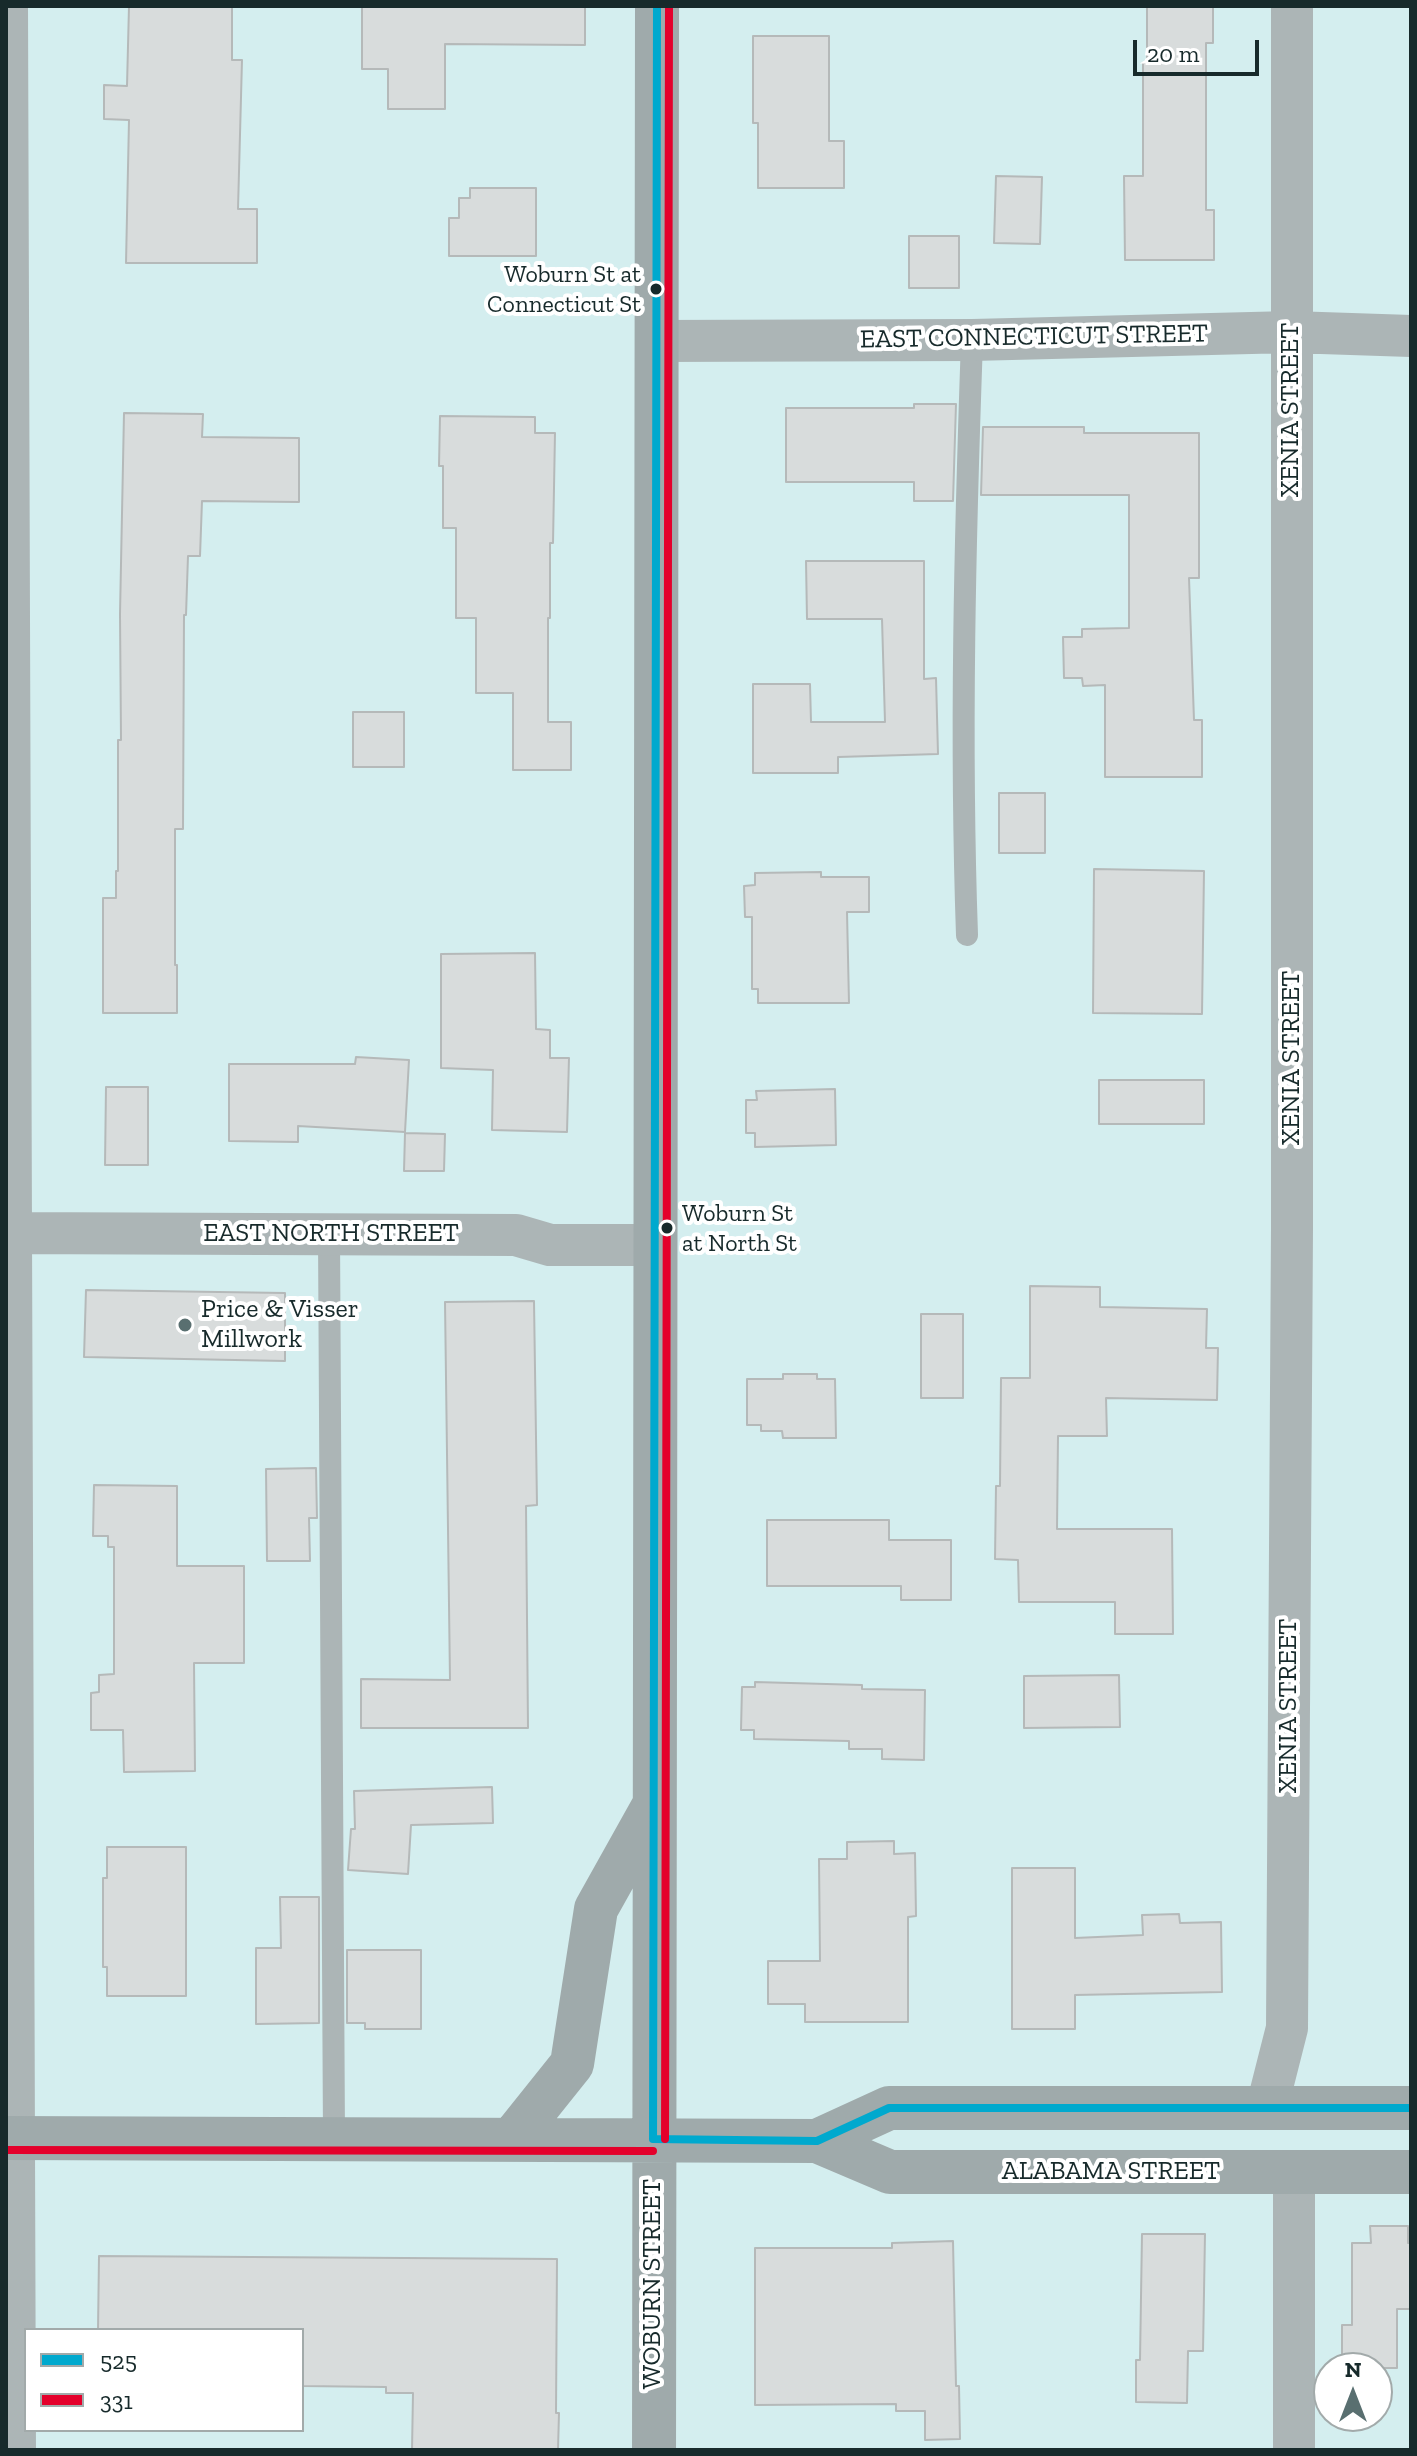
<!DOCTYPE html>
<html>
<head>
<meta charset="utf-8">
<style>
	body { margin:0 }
	#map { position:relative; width:1417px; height:2456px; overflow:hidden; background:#d4eeef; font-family:"Zilla Slab",serif }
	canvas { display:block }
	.frame { position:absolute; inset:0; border:8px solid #172a2b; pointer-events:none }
	.legend { position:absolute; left:24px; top:2328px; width:280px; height:104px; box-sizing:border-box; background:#fff; border:2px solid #a2aaaa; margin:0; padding:10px 14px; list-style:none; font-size:24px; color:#172a2b }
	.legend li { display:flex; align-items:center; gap:16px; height:40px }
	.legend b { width:40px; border:2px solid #a2aaaa }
	.north { position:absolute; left:1313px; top:2352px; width:80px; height:80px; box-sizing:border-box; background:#fff; border:2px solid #a2aaaa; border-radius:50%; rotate:0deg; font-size:22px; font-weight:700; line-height:32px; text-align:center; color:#172a2b }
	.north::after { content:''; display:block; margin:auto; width:28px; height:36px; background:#596f70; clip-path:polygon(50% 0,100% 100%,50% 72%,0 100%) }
	.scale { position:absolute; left:1133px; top:40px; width:126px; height:36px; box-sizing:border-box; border:4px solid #172a2b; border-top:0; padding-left:10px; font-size:24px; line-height:28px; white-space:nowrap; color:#172a2b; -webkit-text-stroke:6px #fff; paint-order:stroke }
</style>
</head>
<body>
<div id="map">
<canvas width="1417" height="2456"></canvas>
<div class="frame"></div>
<ul class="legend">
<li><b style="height:10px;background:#00a9ce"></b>525</li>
<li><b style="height:10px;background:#e4002b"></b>331</li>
</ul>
<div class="north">N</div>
<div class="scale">20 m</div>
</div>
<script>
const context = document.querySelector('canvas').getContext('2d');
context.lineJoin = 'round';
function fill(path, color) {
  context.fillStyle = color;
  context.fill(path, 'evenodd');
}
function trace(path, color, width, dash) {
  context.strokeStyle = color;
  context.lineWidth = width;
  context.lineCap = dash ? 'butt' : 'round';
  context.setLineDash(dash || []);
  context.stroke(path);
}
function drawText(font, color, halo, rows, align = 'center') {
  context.font = font + ' "Zilla Slab",serif';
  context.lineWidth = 8;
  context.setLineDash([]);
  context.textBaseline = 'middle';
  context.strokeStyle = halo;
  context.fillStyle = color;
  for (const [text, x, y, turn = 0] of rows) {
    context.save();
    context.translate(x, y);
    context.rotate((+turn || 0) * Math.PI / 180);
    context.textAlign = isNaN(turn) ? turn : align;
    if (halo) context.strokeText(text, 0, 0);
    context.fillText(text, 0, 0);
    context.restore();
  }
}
const building = new Path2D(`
	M129 6H232V60H242L238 209H257V263H126L129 120 104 119V85L127 86Z
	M362 6H585V45L445 44V109H388V69H362Z
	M1147 6H1213V43H1206V210H1214V260H1125L1124 176H1143V63H1147Z
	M753 36H829V141H844V188H758V123H753Z
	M996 176 1042 177 1040 244 994 243Z
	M470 188H536V256H449V218H459V198H470Z
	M909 236H959V288H909Z
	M914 404H956L953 501H914V482H786V408H914Z
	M124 413 203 414 202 437 299 438V502L202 501 200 556H188L186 615H184L183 829H175V965H177V1013H103V898H116V871H118V740H121L120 614Z
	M440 416 535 417V433H555L553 543H550V618H548V722H571V770H513V693H476V618H456V528H443V466H439Z
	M983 427H1084V433H1199V578H1189L1194 720H1202V777H1105V685L1083 686 1082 678H1064L1063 637H1082V629L1129 628V495H981Z
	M806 561H924V679L936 678 938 754 838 757V773H753V684H810L811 722H885L882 619H807Z
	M353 712H404V767H353Z
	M999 793H1045V853H999Z
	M1094 869 1204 871 1202 1014 1093 1013Z
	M821 872V877H869V912H847L849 1003H758V989H752V917H745L744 886 755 885V873Z
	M535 953 536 1029 550 1030V1058H569L567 1132 492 1130 493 1070 441 1068V954Z
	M356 1057 409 1060 405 1132 298 1126V1142L229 1141V1064H355Z
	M1099 1080H1204V1124H1099Z
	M106 1087H148V1165H105Z
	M835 1089 836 1145 755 1147V1133H746V1100H757L756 1091Z
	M405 1133 445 1134 444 1171H404Z
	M1030 1286 1100 1287V1307L1207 1309 1206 1348H1218L1217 1400 1106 1398 1107 1436H1058L1057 1529H1172L1173 1634H1115V1602H1019L1018 1560 995 1559 996 1486H1000L1001 1378H1030Z
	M86 1290 285 1293V1361L84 1357Z
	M534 1301 537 1505 526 1506 528 1728H361V1679L450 1680 445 1302Z
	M921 1314H963V1398H921Z
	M783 1374H817V1379H835L836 1438H783L782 1431H761V1425H747V1379H783Z
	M316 1468 317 1518H309L310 1561H267L266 1469Z
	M94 1485 177 1486V1566H244V1663H194L195 1771 124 1772 123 1730H91V1693L99 1692V1675L114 1674V1547H108V1536H93Z
	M767 1520H889V1540H951V1600H901V1586H767Z
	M1119 1675 1120 1727 1024 1728V1676Z
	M755 1682 862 1685V1689L925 1690 924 1760 882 1759V1749H849V1741L754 1739V1730H741L742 1687H755Z
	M492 1787 493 1823 411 1825 408 1874 348 1870 351 1829H355L354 1791Z
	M894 1841V1854L915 1853 916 1916 908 1917V2022H805V2004H768V1961H820L819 1859H847V1842Z
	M107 1847H186V1996H107V1967H103V1878H107Z
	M1012 1868H1075V1938L1143 1935 1142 1915 1179 1914 1180 1923 1221 1922 1222 1992 1075 1995V2029H1012Z
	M280 1897H319V2023L256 2024V1948H281Z
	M347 1950H421V2029H365V2023H347Z
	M1370 2226H1408V2243H1411V2309H1397V2368H1342V2325H1352V2243H1371Z
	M1142 2234H1205L1203 2351H1188L1187 2403 1136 2402V2360H1140Z
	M953 2241 956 2386H959L960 2439 925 2440V2411H896V2404L755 2405V2248H892V2243Z
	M99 2256 557 2259 556 2413H559L558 2450H412L413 2393H386V2387L302 2386V2330H98Z`);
fill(building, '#d8dcdc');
trace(building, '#b5b9b9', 2);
trace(new Path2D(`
	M967 935C960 736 965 539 972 340
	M329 1234 334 2138`), '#acb5b6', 22);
trace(new Path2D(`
	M7 6 15 2450
	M657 341 972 340 1291 332 1411 336
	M6 1233 516 1235 550 1245H656
	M1272 2108 1271 2091 1287 2028 1292 1229V6
	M1294 2172V2450`), '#acb5b6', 42);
trace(new Path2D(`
	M6 2138 817 2141 890 2172H1411
	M512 2139 572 2064 596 1909 653 1807
	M817 2141 889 2108H1411
	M654 2450 657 6`), '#9faaab', 44);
trace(new Path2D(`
	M653 2139 657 6
	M653 2139 817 2141 889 2108H1411`), '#00a9ce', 8);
trace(new Path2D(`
	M665 2139 669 6
	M6 2150 653 2151`), '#e4002b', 8);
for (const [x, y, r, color] of [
	[656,289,7,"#172a2b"],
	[667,1228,7,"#172a2b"],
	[185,1325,8,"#596f70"]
]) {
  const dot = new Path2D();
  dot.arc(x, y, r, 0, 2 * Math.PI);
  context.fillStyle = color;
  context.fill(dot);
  trace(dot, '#fff', 3);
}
drawText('24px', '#172a2b', '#fff', [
	["Woburn St at",641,275],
	["Connecticut St",641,305],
	["Woburn St",682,1214,"left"],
	["at North St",682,1244,"left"]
], 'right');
drawText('26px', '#172a2b', '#fff', [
	["EAST CONNECTICUT STREET",1034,337,-1],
	["XENIA STREET",1291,410,-90],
	["XENIA STREET",1292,1058,-90],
	["EAST NORTH STREET",331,1234],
	["XENIA STREET",1289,1706,-90],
	["ALABAMA STREET",1111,2172],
	["WOBURN STREET",653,2284,-90]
]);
drawText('26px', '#172a2b', '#fff', [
	["Price & Visser",201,1310],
	["Millwork",201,1340]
], 'left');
</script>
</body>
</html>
